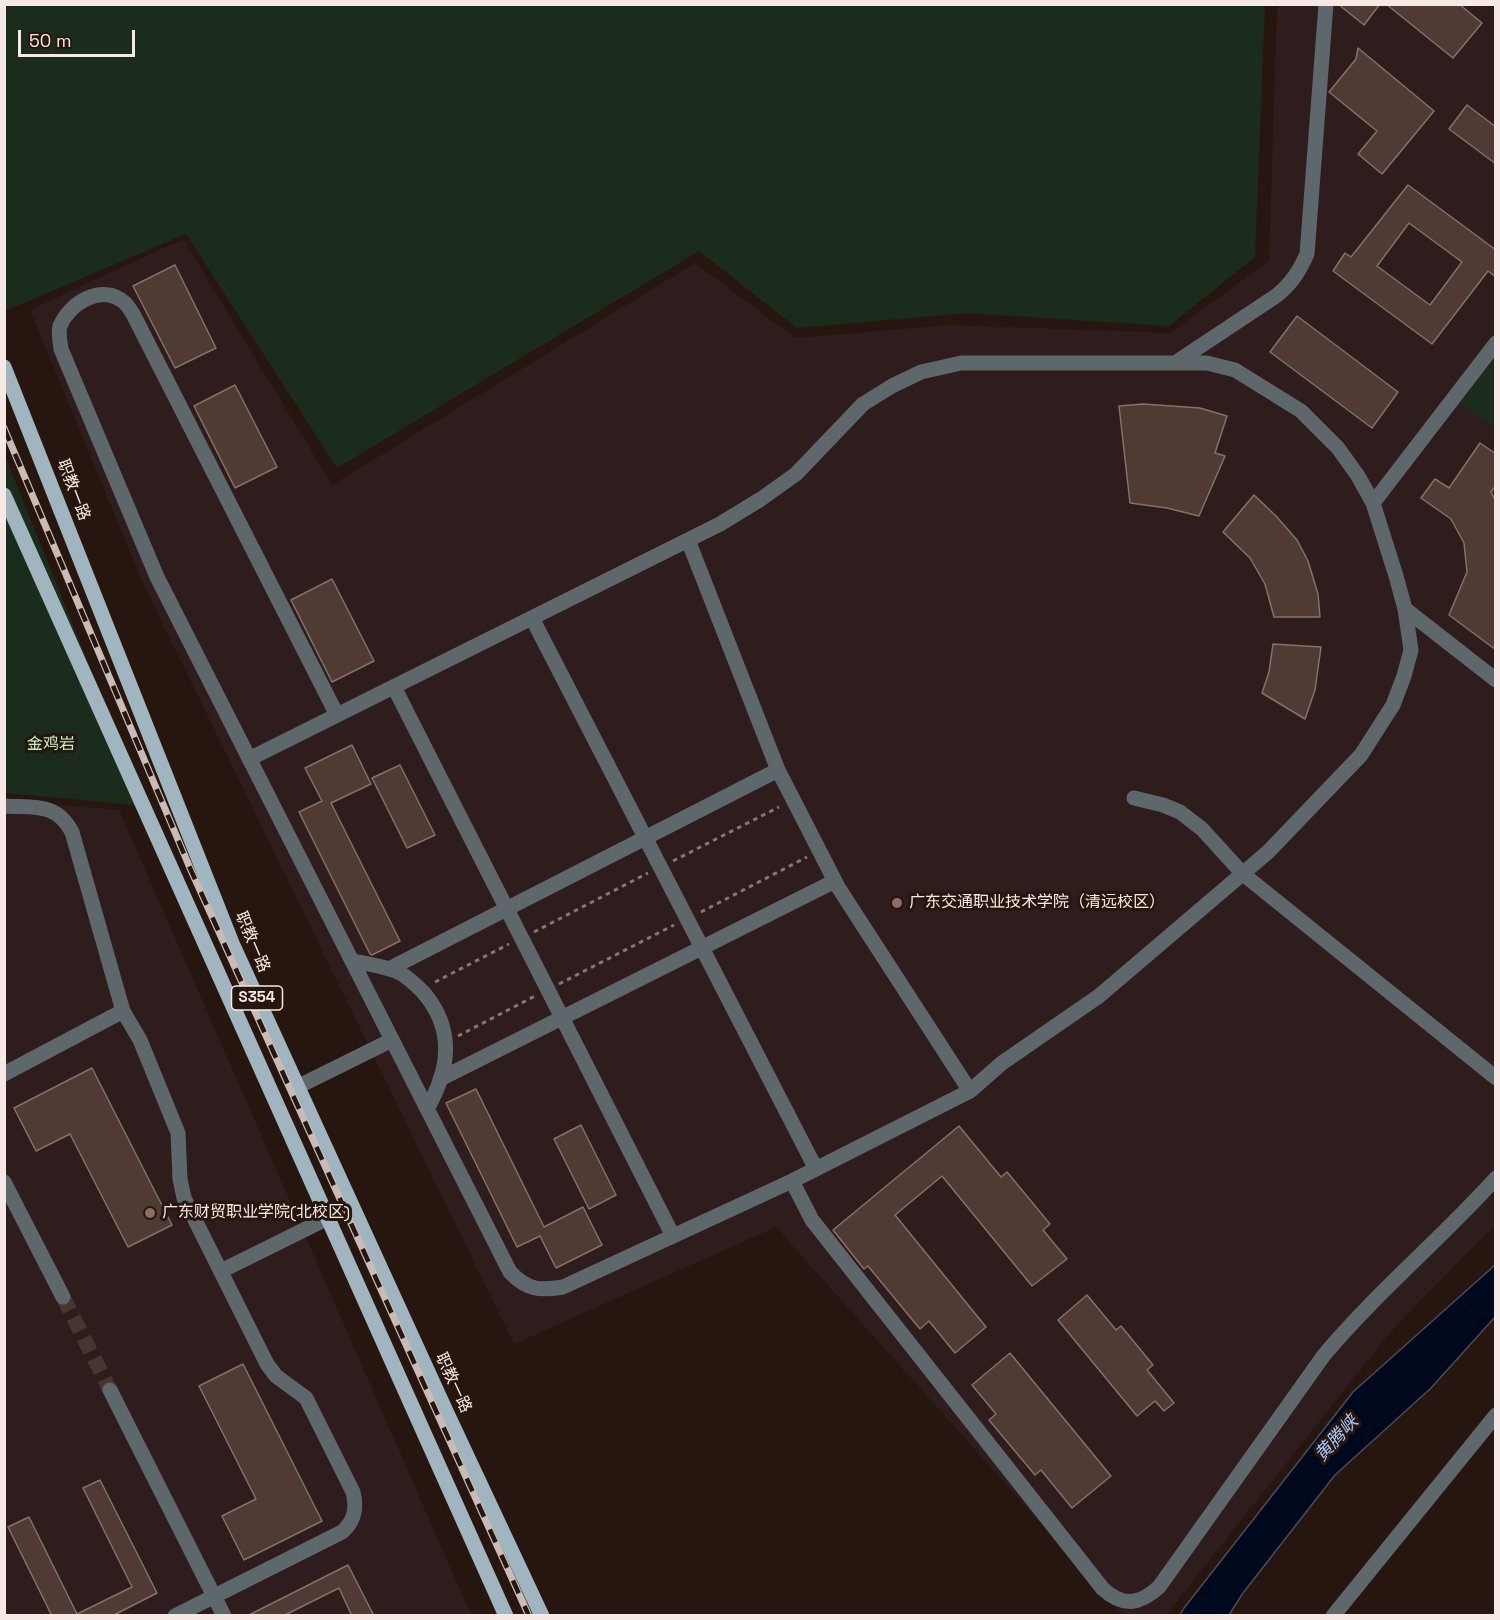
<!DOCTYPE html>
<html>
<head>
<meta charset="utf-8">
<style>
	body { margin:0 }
	#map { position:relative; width:1500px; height:1620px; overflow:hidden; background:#27160f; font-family:"Space Grotesk",sans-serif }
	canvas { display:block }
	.frame { position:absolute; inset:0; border:6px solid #f6e9e5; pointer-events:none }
	.scale { position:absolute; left:18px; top:30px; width:117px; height:27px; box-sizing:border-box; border:3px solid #f6e9e5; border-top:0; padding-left:8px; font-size:18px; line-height:21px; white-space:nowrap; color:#f6e9e5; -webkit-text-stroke:4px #27160f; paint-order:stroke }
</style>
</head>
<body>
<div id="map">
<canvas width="1500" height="1620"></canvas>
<div class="frame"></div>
<div class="scale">50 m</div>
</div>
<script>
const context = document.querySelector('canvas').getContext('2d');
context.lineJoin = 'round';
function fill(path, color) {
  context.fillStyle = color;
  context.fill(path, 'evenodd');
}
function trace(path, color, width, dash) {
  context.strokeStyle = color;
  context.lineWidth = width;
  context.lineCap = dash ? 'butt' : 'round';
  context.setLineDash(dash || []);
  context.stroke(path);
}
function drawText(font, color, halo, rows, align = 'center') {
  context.font = font + ' "Space Grotesk","Noto Sans SC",sans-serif';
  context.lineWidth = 6;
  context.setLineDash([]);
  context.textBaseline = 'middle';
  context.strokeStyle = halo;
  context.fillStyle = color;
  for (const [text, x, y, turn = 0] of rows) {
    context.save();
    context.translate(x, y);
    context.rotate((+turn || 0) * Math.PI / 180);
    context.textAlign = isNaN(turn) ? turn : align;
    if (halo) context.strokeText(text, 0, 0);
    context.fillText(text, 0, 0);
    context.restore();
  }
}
fill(new Path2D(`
	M1277 5H1495V1225L1392 1330 1166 1615H1123L776 1227 514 1344 142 581 30 310 183 239 332 485 695 263 795 338 949 325 1170 333 1269 261Z
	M4 800 119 810 471 1615H5Z`), '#2f1c1d');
fill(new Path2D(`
	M5 4 1265 5 1255 257 1169 326 967 313 797 328 699 251 337 468 186 234 5 311Z
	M1495 358V429L1460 403Z
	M5 456 146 806 5 793Z`), '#1c2c1c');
const water = new Path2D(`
	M1495 1265V1317L1431 1388 1335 1475 1243 1593 1229 1615H1180L1184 1608 1353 1392Z`);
fill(water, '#00081e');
trace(water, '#4a4c5a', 1.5);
const building = new Path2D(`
	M1338 4H1380L1364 25Z
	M1386 4H1459L1482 23 1453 58Z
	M1358 48 1434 111 1382 174 1358 154 1377 131 1329 92 1356 59Z
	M1467 105 1496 127V164L1449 129Z
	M1408 185 1496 250V277L1488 271 1432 344 1333 271 1345 253 1351 257ZM1409 223 1462 262 1430 305 1377 266Z
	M175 265 216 348 175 368 133 286Z
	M1297 316 1398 392 1372 428 1270 352Z
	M235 385 277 467 235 488 194 406Z
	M1143 404 1200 408 1227 416 1215 453 1225 456 1199 516 1167 508 1130 503 1119 406Z
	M1480 443 1496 454V485L1491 492 1496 502V650L1449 615 1467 572 1464 543 1451 519 1421 498 1435 479 1449 488Z
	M1254 495 1276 516 1297 540 1308 561 1318 594 1320 617H1274L1265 584 1250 558 1223 532Z
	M332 579 374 661 332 682 291 600Z
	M1273 644 1321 647 1315 690 1305 719 1262 693 1269 672Z
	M352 745 371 784 331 803 400 941 372 955 370 954 299 812 322 801 305 768Z
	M400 765 435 835 407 848 372 778Z
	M92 1068 172 1225 128 1247 70 1134 36 1151 14 1108Z
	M476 1089 544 1227 583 1207 602 1245 556 1268 540 1236 517 1247 446 1103Z
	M581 1125 616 1195 589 1209 554 1139Z
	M959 1126 1001 1177 1007 1172 1050 1224 1043 1230 1067 1259 1032 1286 942 1176 895 1215 986 1327 955 1353 929 1321 920 1329 868 1266 864 1269 833 1230Z
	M1087 1295 1116 1330 1121 1326 1153 1365 1147 1370 1174 1403 1164 1411 1155 1401 1137 1416 1058 1320Z
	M1010 1353 1111 1476 1072 1508 1041 1470 1035 1475 989 1420 996 1414 972 1385Z
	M243 1364 322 1521 244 1560 222 1516 256 1499 199 1386Z
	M100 1480 157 1593 112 1616H52L8 1527 29 1517 77 1614 132 1587 83 1488Z
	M348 1565 374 1616H352L339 1588 283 1616H247Z`);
fill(building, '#4f3b33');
trace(building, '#867067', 1.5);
trace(new Path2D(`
	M63 1297 110 1390`), '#46362f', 15, [15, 8]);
trace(new Path2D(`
	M673 861 779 807
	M701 912 807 857
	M534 932 648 873
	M435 982 509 944
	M559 984 674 925
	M458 1036 535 996`), '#867671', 3, [4.5, 4.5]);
trace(new Path2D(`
	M1175 363 1276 296C1291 284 1299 272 1307 254L1326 4
	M1373 503 1496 343
	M688 540 778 770 838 887 970 1091
	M1405 609 1496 680
	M532 618 816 1169
	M394 687 673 1236
	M249 759 720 524 761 499 796 474 863 404 892 386 921 372 961 363H1207L1235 370 1301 411 1338 448 1358 476 1373 503 1396 576 1405 609 1411 650 1404 676 1393 705 1361 755 1268 852 1099 996 1002 1063 970 1091 792 1181 563 1287C540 1291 527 1290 510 1272L157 577 61 349C60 342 58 332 60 326 70 302 103 283 125 303 128 306 131 311 133 314L337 715
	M1134 798 1163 805 1180 812 1202 829 1243 874 1496 1078
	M4 806C34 808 56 802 72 832L123 1011 140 1040 178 1133 180 1179 184 1198 267 1364 276 1376 306 1398 353 1492C357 1508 355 1521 342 1532L175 1616
	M352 961C368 964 383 966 398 972 407 976 416 985 423 992 455 1029 450 1069 427 1109
	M389 969 778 770
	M4 1074 123 1011
	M440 1079 835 881
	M297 1087 392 1040
	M792 1181 812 1220 1103 1589C1123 1607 1139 1605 1159 1587L1324 1355C1377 1292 1441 1239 1496 1178
	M4 1182 63 1297
	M221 1271 328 1218
	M110 1390 224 1616
	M1333 1616 1496 1415`), '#5d676c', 15);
trace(new Path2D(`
	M4 367 232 943 446 1411 542 1616
	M4 495 506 1616`), '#a0b5bf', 15);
const rail = new Path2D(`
	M4 428 190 868 529 1616`);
trace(rail, '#c9bbb6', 7);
trace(rail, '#27160f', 4.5, [14]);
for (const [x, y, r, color] of [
	[897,903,6,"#8d6e63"],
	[150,1213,6,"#8d6e63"]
]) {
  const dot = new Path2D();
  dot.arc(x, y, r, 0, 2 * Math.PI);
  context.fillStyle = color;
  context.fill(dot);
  trace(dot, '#27160f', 2);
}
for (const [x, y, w] of [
	[257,998,51]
]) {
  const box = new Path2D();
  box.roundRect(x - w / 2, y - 12, w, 24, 4.5);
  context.fillStyle = '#27160f';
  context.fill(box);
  trace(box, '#f6e9e5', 1.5);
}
drawText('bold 15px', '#f6e9e5', null, [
	["S354",257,998]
]);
drawText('16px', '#f6e9e5', '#27160f', [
	["职教一路",73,490,69],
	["职教一路",252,942,67],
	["职教一路",453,1383,65]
]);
drawText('16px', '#c0f0c0', '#27160f', [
	["金鸡岩",51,745]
]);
drawText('16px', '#f6e9e5', '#27160f', [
	["广东交通职业技术学院（清远校区）",909,903],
	["广东财贸职业学院(北校区)",162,1213]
], 'left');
drawText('italic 18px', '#a5c8fc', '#27160f', [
	["黄腾峡",1337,1439,-48]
]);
</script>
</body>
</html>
